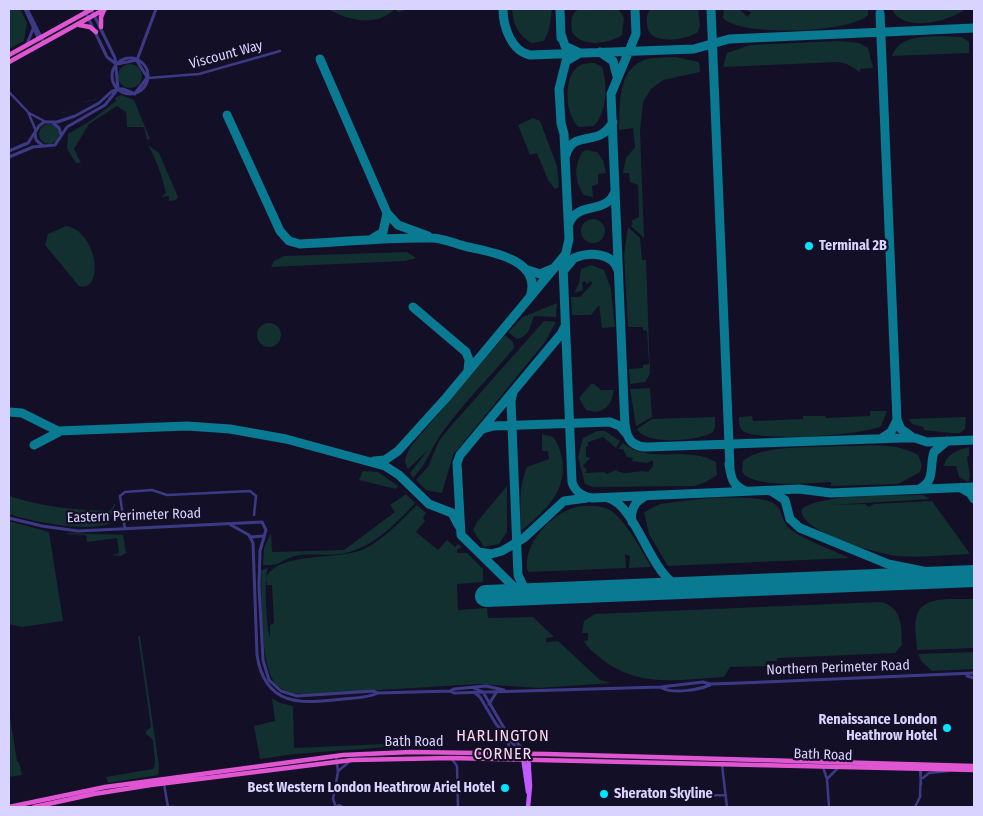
<!DOCTYPE html>
<html>
<head>
<meta charset="utf-8">
<style>
	body { margin:0 }
	#map { position:relative; width:983px; height:816px; overflow:hidden; background:#130f26; font-family:"Fira Sans Condensed",sans-serif }
	canvas { display:block }
	.frame { position:absolute; inset:0; border:10px solid #d9d4ff; pointer-events:none }
</style>
</head>
<body>
<div id="map">
<canvas width="983" height="816"></canvas>
<div class="frame"></div>
</div>
<script>
const context = document.querySelector('canvas').getContext('2d');
context.lineJoin = 'round';
function fill(path, color) {
  context.fillStyle = color;
  context.fill(path, 'evenodd');
}
function trace(path, color, width, dash) {
  context.strokeStyle = color;
  context.lineWidth = width;
  context.lineCap = dash ? 'butt' : 'round';
  context.setLineDash(dash || []);
  context.stroke(path);
}
function drawText(font, color, halo, rows, align = 'center') {
  context.font = font + ' "Fira Sans Condensed",sans-serif';
  context.lineWidth = 4.5;
  context.setLineDash([]);
  context.textBaseline = 'middle';
  context.strokeStyle = halo;
  context.fillStyle = color;
  for (const [text, x, y, turn = 0] of rows) {
    context.save();
    context.translate(x, y);
    context.rotate((+turn || 0) * Math.PI / 180);
    context.textAlign = isNaN(turn) ? turn : align;
    if (halo) context.strokeText(text, 0, 0);
    context.fillText(text, 0, 0);
    context.restore();
  }
}
fill(new Path2D(`
	M9 9H20L27 23 24 41 9 49Z
	M328 9H409L398 12 395 9C376 27 350 21 328 9Z
	M512 9H552L549 30 544 41 532 43C518 36 513 24 512 9Z
	M579 9 619 10 624 18 622 35C608 44 582 48 572 32 571 22 570 14 579 9Z
	M651 9H698L700 26 698 32C686 40 648 47 647 24 646 18 647 13 651 9Z
	M724 9H739L748 17 751 12 742 9H868V15C851 33 739 37 723 18Z
	M892 9H965C950 22 902 33 892 9Z
	M940 36 962 37 969 42V53L892 56C899 36 921 37 940 36Z
	M838 41 859 43 868 48 873 68 860 69V72L847 64 838 62 723 67 727 53 750 45Z
	M675 57 699 62 700 72 663 80 651 89 643 102 640 131 644 238 631 226 633 223 631 221 639 217 638 185 630 182 629 173H623L626 158 635 147 633 128 619 130C620 108 617 74 640 62 650 56 664 58 675 57Z
	M595 63 602 67C608 85 607 112 594 126L579 127C564 116 562 70 583 64 586 63 591 63 595 63Z
	M118 76a12 12 0 1 1 24 0a12 12 0 1 1-24 0Z
	M121 95 134 100 150 139 147 140 144 127H127L126 112 117 106 89 124 74 149 81 163H76L67 149 68 134 90 121 116 101 115 98Z
	M533 118 540 121 557 166 559 187 555 189 548 180 537 153 530 155 518 125Z
	M39 134a10 10 0 1 1 20 0a10 10 0 1 1-20 0Z
	M148 145 159 153 178 197 176 200 169 201V196L161 197 166 193C162 176 157 161 148 145Z
	M586 150 597 152 603 160 606 173 598 174V184L592 186 593 197 584 195C574 181 574 167 582 152Z
	M581 231a12 12 0 1 1 24 0a12 12 0 1 1-24 0Z
	M66 226C99 232 104 294 79 286L45 245 48 234Z
	M628 227 640 238 642 260H646L650 374 645 382 630 384 629 369 643 368V365L649 364 647 331 643 330V327H628L624 255Z
	M407 252 416 258 405 261 271 267 274 261 284 256Z
	M591 265 604 270 611 289 615 327 602 328 599 305 591 315H572L571 297H580L592 284 591 281 587 284 585 281 582 282 583 290 574 293 579 283 581 269Z
	M557 303 556 317 534 316C530 326 530 336 517 339L508 332 523 317Z
	M544 321 556 322 545 342 453 455 442 493 426 490 416 480 428 467 439 441 450 427Z
	M257 335a12 12 0 1 1 24 0a12 12 0 1 1-24 0Z
	M505 335 513 342 514 348C491 376 466 400 444 430 432 445 427 464 413 478L410 473 428 450 408 469C402 460 407 454 411 446Z
	M591 384H594L601 390H614C612 402 608 410 595 412L586 410 579 398Z
	M650 388 652 417 636 426 630 389Z
	M870 411H887L881 426C863 436 758 442 743 431 739 427 739 422 739 417L752 416 753 421 803 419V416H825L826 418 870 416Z
	M715 417V427L713 432C698 441 646 446 637 429L652 419Z
	M966 417 965 429 960 433H951L924 430 923 427 912 424 909 419Z
	M597 431H605L620 441 616 448 603 437 588 442V446L586 447V457L590 458 583 466 587 470 585 473 604 472 607 474 616 470C625 477 636 469 648 472L653 466V460L647 463 632 461 633 458 627 457 623 449H618L623 443C649 465 686 445 716 462L717 475 706 482 694 486 593 487 585 484 578 457 583 438Z
	M542 434 553 437C558 443 560 450 562 458 568 491 545 511 521 531 521 510 518 487 527 467L549 459 548 451H542Z
	M838 446C864 446 895 441 918 455L922 465 920 472 898 484 831 486V482C811 483 755 489 742 472L743 461C763 444 812 448 838 446Z
	M969 447V456L967 457 970 476 968 482 959 477 956 466H944C946 454 957 450 969 447Z
	M363 471 378 472 398 486 396 489 359 480Z
	M507 486V532L499 544 484 547 473 530 477 522Z
	M406 494 415 503C395 525 371 549 341 554 326 556 309 553 295 556 279 560 284 566 263 565L264 548 271 533 272 552 344 550 395 512 390 505Z
	M923 495 930 499 831 505 865 504 869 507 874 504 932 501 970 554C946 555 921 558 897 556 879 554 796 531 802 509 823 493 895 496 923 495Z
	M9 496C42 507 75 510 110 511L116 502 109 524C85 532 33 522 9 514Z
	M699 499C718 498 754 495 771 502 782 506 781 519 788 527 797 537 835 551 849 558L668 566 649 534 644 512 660 504Z
	M417 505 426 513 423 518 425 521 416 532 438 550 447 540 455 547 458 544 462 548 457 549V553H467L483 569V582L457 584 458 610 487 608 488 618 533 617 554 637 546 638V642L558 641 600 680 611 683 539 688 479 684 315 694C302 694 289 695 278 686 259 671 262 595 261 570L268 568C264 576 266 628 270 637V625L274 623 272 585H267L266 578C278 551 338 561 364 549 382 541 403 519 417 505Z
	M581 506C589 506 600 505 608 509 624 517 642 551 651 567L629 568 630 556 625 554 626 568 528 572C521 544 554 510 581 506Z
	M9 521 49 532 63 621 22 627 9 624Z
	M68 533 123 535 126 553 121 556 112 555 119 553 117 538 87 542 86 535 66 534Z
	M974 599V648L917 650C917 640 913 624 917 615 924 594 956 600 974 599Z
	M880 602C903 607 901 626 902 645L895 653 777 658V661H766L767 666 730 667 724 677C679 679 642 689 603 660 596 654 588 649 584 641L588 640V633H582L584 621 595 614Z
	M138 636H140L159 766 158 775 108 783 106 777 153 769 155 763 153 740 146 734V731L151 727Z
	M974 652V669L932 671 922 662 918 654Z
	M272 698 280 703 293 706 294 748 386 744 387 747 294 754 260 759 254 726 275 721Z
	M9 711 17 761 19 763 22 775 9 777Z`), '#12302f');
trace(new Path2D(`
	M85 102 97 99
	M61 113 66 112`), '#0c2248', 1);
trace(new Path2D(`
	M503 9C503 26 511 51 530 55L694 49 729 39 974 28
	M560 9 561 38
	M635 9 636 34 611 94 624 404C625 422 622 447 647 447L902 438H915L927 442 974 440
	M711 9 730 468
	M880 13 897 420
	M561 34 565 46 580 53 566 61 559 89 561 123 564 134 569 239 563 266 572 482C575 492 582 496 592 498L799 489 831 493 974 487
	M600 52 613 61 617 76
	M320 59 387 213 398 225 428 236
	M227 115 280 231 289 241 300 244C344 242 388 237 431 238 443 238 456 244 468 247 492 252 543 260 530 297
	M566 155C574 128 598 149 613 122
	M569 224C577 200 607 216 615 191
	M370 240 383 232 387 213
	M525 269 540 274 552 269
	M564 270 574 258C589 252 612 252 618 270
	M413 307 466 352 469 360 468 370
	M513 392 511 401 518 575 524 588 537 594
	M9 412 22 413 58 431 187 426 230 429 286 439 385 466 399 475 429 504 452 513 459 526
	M483 429 493 426 610 422 620 426 626 433
	M882 438 891 432 897 420 901 429 912 437
	M34 445 59 432
	M374 461 385 460 398 451 446 398 565 255
	M729 464C731 477 732 486 746 491
	M961 488 970 493 974 499
	M919 489C936 481 929 467 934 452L947 441
	M771 491 785 500 790 519 800 528 888 564 953 577
	M608 498C638 506 650 579 683 588
	M632 522C630 510 635 501 646 496
	M479 552 491 554 502 551 524 538 564 501 587 498
	M969 577 974 575
	M528 594 517 590 461 535 457 463 460 455 561 334 565 326`), '#0a7a92', 9);
trace(new Path2D(`
	M486 596 974 576`), '#0a7a92', 22);
trace(new Path2D(`
	M148 78 199 74 280 51
	M9 92 28 112 36 131
	M29 113 46 122
	M125 529 120 496 125 492 152 490 167 495 250 491 256 496 254 515
	M336 755 338 772 333 799 336 807
	M451 758 457 766 458 807
	M722 765 727 807
	M823 767 827 779 829 807
	M920 770 921 784
	M338 771 349 762
	M923 778 929 773 948 771
	M827 779 838 768
	M164 784 168 807
	M690 796 726 795
	M166 807H174
	M336 807 339 805 343 807
	M915 807 920 797 921 770`), '#3d3a85', 2.5);
trace(new Path2D(`
	M25 9 39 40
	M27 9 44 43
	M84 9 107 57 116 64
	M91 9 115 58 118 89
	M27 44 33 29
	M112 76a18 18 0 1 1 36 0a18 18 0 1 1-36 0Z
	M137 60 156 9
	M137 61 147 77
	M117 64 137 60
	M136 92 147 78
	M53 123 59 128 61 135
	M35 133 36 140 43 146
	M9 151 28 143 39 126 44 122H57L75 116 99 103 111 92 118 89H123L135 94
	M9 157 33 147 55 145 67 127 105 105 117 90
	M9 518 42 526 78 531 262 522 266 530 260 551 259 586 263 660 269 680 281 691 297 696 374 691 378 693 450 691 454 693 661 687 703 682 710 684 741 683 974 673
	M231 525 249 535 253 543 257 655C265 707 301 704 343 699 354 698 368 698 378 693
	M251 537 263 536
	M967 676 974 678
	M474 688 483 692 504 728 527 754
	M662 688C674 694 698 690 710 685
	M450 691 454 689 486 686 504 690
	M474 692 480 697 496 724 522 754
	M489 704 496 693
	M503 753 509 748 508 739`), '#3d3a85', 3);
trace(new Path2D(`
	M523 757 528 792
	M528 807 530 786 528 754`), '#c25bff', 4.5);
trace(new Path2D(`
	M79 25 90 27 96 32
	M101 27V17L104 10
	M9 55 92 9
	M9 62 105 9
	M9 807 105 787 343 755 411 752 546 754 974 766
	M34 807 94 794 151 785 352 760 451 758 974 770`), '#e055d1', 4.5);
for (const [x, y, r, color] of [
	[809,246,5,"#00e5ff"],
	[947,728,5,"#00e5ff"],
	[505,788,5,"#00e5ff"],
	[604,794,5,"#00e5ff"]
]) {
  const dot = new Path2D();
  dot.arc(x, y, r, 0, 2 * Math.PI);
  context.fillStyle = color;
  context.fill(dot);
  trace(dot, '#130f26', 2);
}
drawText('14px', '#d9d4ff', '#130f26', [
	["Viscount Way",226,55,-15],
	["Eastern Perimeter Road",134,516,-2],
	["Northern Perimeter Road",838,668,-2],
	["Bath Road",414,742],
	["Bath Road",823,755,2]
]);
drawText('bold 14px', '#d9d4ff', '#130f26', [
	["Terminal 2B",819,246],
	["Renaissance London",937,720,"right"],
	["Heathrow Hotel",937,736,"right"],
	["Best Western London Heathrow Ariel Hotel",495,788,"right"],
	["Sheraton Skyline",614,794]
], 'left');
context.letterSpacing = '1px';
drawText('16px', '#ffd6f0', '#130f26', [
	["HARLINGTON",503,737],
	["CORNER",503,755]
]);
context.letterSpacing = '0px';
</script>
</body>
</html>
